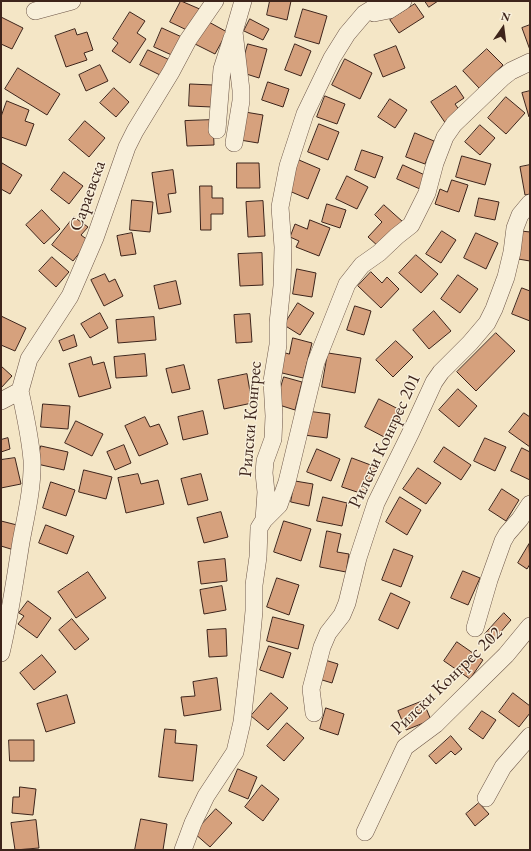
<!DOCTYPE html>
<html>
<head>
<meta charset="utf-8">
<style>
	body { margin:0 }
	#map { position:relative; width:531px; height:851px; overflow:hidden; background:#f4e6c6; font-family:"EB Garamond",serif }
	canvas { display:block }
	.frame { position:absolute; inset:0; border:2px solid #3d241b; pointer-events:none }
	.north { position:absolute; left:483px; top:8px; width:40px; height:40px; -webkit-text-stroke:3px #f8efda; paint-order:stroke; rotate:14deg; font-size:11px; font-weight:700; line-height:16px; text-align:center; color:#3d241b }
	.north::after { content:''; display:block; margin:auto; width:14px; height:18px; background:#3d241b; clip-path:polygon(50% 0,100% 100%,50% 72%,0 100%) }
</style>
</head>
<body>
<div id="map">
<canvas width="531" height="851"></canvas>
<div class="frame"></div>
<div class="north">N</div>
</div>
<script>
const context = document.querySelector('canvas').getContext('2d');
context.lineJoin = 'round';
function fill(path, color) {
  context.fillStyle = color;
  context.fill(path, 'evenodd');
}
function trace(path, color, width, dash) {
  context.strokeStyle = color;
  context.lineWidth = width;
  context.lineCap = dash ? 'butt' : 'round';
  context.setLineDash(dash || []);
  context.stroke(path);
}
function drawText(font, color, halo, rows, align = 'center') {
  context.font = font + ' "EB Garamond",serif';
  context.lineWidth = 3;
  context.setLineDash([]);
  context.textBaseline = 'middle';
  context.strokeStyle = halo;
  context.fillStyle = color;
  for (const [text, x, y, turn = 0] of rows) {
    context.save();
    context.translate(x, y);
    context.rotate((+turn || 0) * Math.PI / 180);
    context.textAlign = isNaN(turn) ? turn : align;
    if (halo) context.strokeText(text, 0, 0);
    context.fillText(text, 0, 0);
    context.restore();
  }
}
const building = new Path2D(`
	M181 1 202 10 191 32 170 22Z
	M270 1H291L287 20 267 15Z
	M425 1H438L429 7Z
	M415 4 424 17 399 33 390 20Z
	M303 9 327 16 319 44 295 37Z
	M130 12 145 21 137 33 146 39 130 63 112 51 118 43 113 39Z
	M1 17 23 28 12 49 1 44Z
	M250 19 269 29 263 40 244 31Z
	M207 21 227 32 215 54 195 44Z
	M530 25V50L522 28Z
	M162 28 184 38 176 57 154 47Z
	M75 29 77 35 87 32 93 50 84 53 87 60 66 67 55 36Z
	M248 44 267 49 259 78 240 72Z
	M295 44 311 51 301 76 285 70Z
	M396 46 405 68 383 77 374 55Z
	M487 49 503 65 479 88 463 71Z
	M148 50 170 60 162 76 140 65Z
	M345 59 372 73 360 99 332 85Z
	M100 65 108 81 86 91 79 75Z
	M18 68 60 94 47 115 5 89Z
	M268 82 289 89 283 107 262 100Z
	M190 84 213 85 212 107 189 106Z
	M456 86 464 98 455 104 462 114 446 124 431 102Z
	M114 88 129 102 116 117 100 103Z
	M530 91V116L529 117 522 93Z
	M325 96 345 104 337 124 317 117Z
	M506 97 525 113 506 134 488 118Z
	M390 99 407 110 395 128 378 117Z
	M7 101 29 110 25 121 34 124 26 146 1 137V117Z
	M245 112 263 115 258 143 240 140Z
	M213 120 214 145 187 146 185 121Z
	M85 121 105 138 89 157 69 140Z
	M319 124 339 132 328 160 308 152Z
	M480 125 495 138 480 155 465 142Z
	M415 133 434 141 425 164 406 157Z
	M362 150 383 157 375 178 355 170Z
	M462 156 491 164 485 185 456 177Z
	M299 160 320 169 308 199 287 190Z
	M2 163 22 175 10 194 1 189Z
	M237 163H259L260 188H237Z
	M403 165 427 176 420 189 397 179Z
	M530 165V194L525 195 520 167Z
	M173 170 176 193 168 194 171 212 158 214 152 173Z
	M64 172 83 186 69 204 51 190Z
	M347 176 368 187 357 209 336 199Z
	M452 180 468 185 459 212 435 204 440 189 447 192Z
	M200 186H212V198H223V214H211V230H201Z
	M479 198 499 202 495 220 475 216Z
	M132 200 153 202 150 232 130 230Z
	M263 201 265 236 248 237 246 202Z
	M327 204 346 210 340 228 322 222Z
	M384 205 403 222 379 247 368 237 382 222 375 215Z
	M42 210 60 229 44 244 26 225Z
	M74 217 88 227 81 235 89 241 73 261 52 245Z
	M310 220 330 228 319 256 296 247 299 241 290 237 295 224 307 229Z
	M442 231 456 240 441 263 426 254Z
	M521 231 530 232V261L518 259Z
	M132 233 136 254 121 256 117 236Z
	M476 233 498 243 486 269 464 258Z
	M262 253 263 285 240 286 238 254Z
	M416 255 438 274 421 293 399 273Z
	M52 257 69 272 56 287 39 271Z
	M297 269 316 273 312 297 293 294Z
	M371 272 382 283 387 277 399 289 381 308 358 286Z
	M105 274 109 282 115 279 123 296 104 306 91 280Z
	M458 275 478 289 460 313 441 299Z
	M176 281 181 304 159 309 154 286Z
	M522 288 530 291V321L512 314Z
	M298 303 314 313 300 335 284 325Z
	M355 306 371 311 364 335 347 330Z
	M434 311 451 331 429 349 413 330Z
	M100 313 108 328 90 338 81 324Z
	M250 314 252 342 236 343 234 315Z
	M1 316 26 328 15 351 1 345Z
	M154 317 156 340 118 343 116 320Z
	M496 333 515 351 476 391 457 372Z
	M74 335 77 346 63 351 59 341Z
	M293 338 312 343 303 378 278 372 282 352 289 354Z
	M396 341 413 357 393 377 376 360Z
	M328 353 361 358 355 393 322 387Z
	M145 354 147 376 116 378 114 357Z
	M91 357 93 365 104 362 111 388 79 397 69 364Z
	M184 365 190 389 172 393 166 369Z
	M1 366 12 376 1 388Z
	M247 374 252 403 224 409 218 380Z
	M284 377 302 382 295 410 276 404Z
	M458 389 477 406 459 427 439 410Z
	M379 399 402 411 388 439 365 427Z
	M43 404 70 406 68 429 41 427Z
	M203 411 208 434 183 440 178 417Z
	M307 411 330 414 327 438 304 435Z
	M524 413 530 417V447L509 432Z
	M145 417 150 427 159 424 168 444 139 456 125 426Z
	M76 421 103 434 92 456 65 443Z
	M8 438 10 449 1 452V440Z
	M485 438 506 447 495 471 474 461Z
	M124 445 131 463 115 470 107 452Z
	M41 446 68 452 64 470 37 464Z
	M444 447 471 465 461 480 434 462Z
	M522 448 530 452V480L511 471Z
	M317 449 340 459 331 481 307 472Z
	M15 458 21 484 1 488V460Z
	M352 458 376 467 366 495 342 487Z
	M418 468 441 483 426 504 403 489Z
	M84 470 112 477 106 499 79 492Z
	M138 474 141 484 158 480 164 504 126 513 118 478Z
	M201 474 208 500 188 505 181 479Z
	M295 481 313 484 309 506 291 502Z
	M51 482 75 490 66 516 43 508Z
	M502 489 519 500 506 521 489 510Z
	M323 497 347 503 342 526 317 521Z
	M400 497 421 510 407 535 386 522Z
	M221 512 228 537 204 543 197 518Z
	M1 521 21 526 14 550 1 546Z
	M284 521 311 529 301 561 274 552Z
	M46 525 74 536 67 554 39 543Z
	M327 531 341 534 337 552 349 554 346 572 320 567Z
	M529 544 530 564 527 569 518 563Z
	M394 549 413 556 401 587 382 580Z
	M225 559 227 581 201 584 198 562Z
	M463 571 480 578 468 605 451 598Z
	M88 572 106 598 76 618 58 592Z
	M277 578 299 585 289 615 267 607Z
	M222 586 226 610 204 614 200 590Z
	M391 593 410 602 398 629 379 620Z
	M28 601 51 618 37 638 18 624 24 616 19 613Z
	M504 613 511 620 493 641 485 634Z
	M273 617 304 625 298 649 267 641Z
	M72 619 89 639 75 650 59 630Z
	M226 629 227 656 209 657 207 630Z
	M457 642 483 660 470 679 444 661Z
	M269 646 291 653 283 678 260 670Z
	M42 655 56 672 34 690 20 673Z
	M325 660 338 664 332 683 319 679Z
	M217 678 221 710 184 716 181 697 195 696 193 682Z
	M271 693 288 708 268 730 251 716Z
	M513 693 530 706V713L519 727 499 712Z
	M67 695 75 723 46 732 37 704Z
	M423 701 431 720 406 730 398 711Z
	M326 708 344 714 338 735 320 729Z
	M482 711 496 720 483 739 469 729Z
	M287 723 304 738 284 761 267 746Z
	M165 729 176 730 175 743 197 745 193 781 159 777Z
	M451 736 462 749 455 755 451 751 436 764 429 756Z
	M9 740H34V761H10Z
	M238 769 257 777 248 799 229 791Z
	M262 785 279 799 263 821 245 807Z
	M20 787 36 789 33 815 12 813 13 797H19Z
	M479 803 489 814 475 826 466 814Z
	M216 809 232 823 210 847 194 833Z
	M141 819 167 824 163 850H135Z
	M36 820 39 848 15 850 11 823Z`);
fill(building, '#d6a17d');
trace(building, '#3d241b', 1);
const minor = new Path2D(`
	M35 11 72 1
	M374 13 389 10 403 1
	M217 130 222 69 232 38
	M234 143 241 101V90L234 32 243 1
	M1 401 20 391 29 359 70 296 95 238 127 147 135 131 171 72 188 40 215 1
	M264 520 279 505 287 482 316 362 347 284 362 265 379 253 397 236 411 225 427 193 435 163 445 137 454 124 502 78 511 71 530 62
	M475 628 489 580 503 541 507 534 520 519 530 504
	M1 653C10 616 15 579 21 542 26 515 33 487 32 460 30 436 25 414 20 391
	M314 713 311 689 322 647 328 633 342 615 347 603 358 558 376 503 411 432 434 382 441 372 470 343 487 323 494 309 506 277 512 252 515 228 520 215 530 203
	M486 798 503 767 530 736
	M365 832 405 747 436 724 445 715 506 655 530 626
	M183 850 193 823 206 796 235 752 242 722 251 643 254 611V585L258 557 259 528 264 520 266 492 264 473 265 461 273 439 274 416 272 381 278 345V323L282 286 283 247 280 207 288 166 305 114 332 58 347 34 364 14 385 1`);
trace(minor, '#6b5446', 18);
trace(minor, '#f8efda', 17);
drawText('18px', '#3d241b', '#f8efda', [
	["Сараевска",88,196,-70],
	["Рилски Конгрес",251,419,-85],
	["Рилски Конгрес 201",385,441,-65],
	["Рилски Конгрес 202",447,681,-44]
]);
</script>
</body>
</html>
